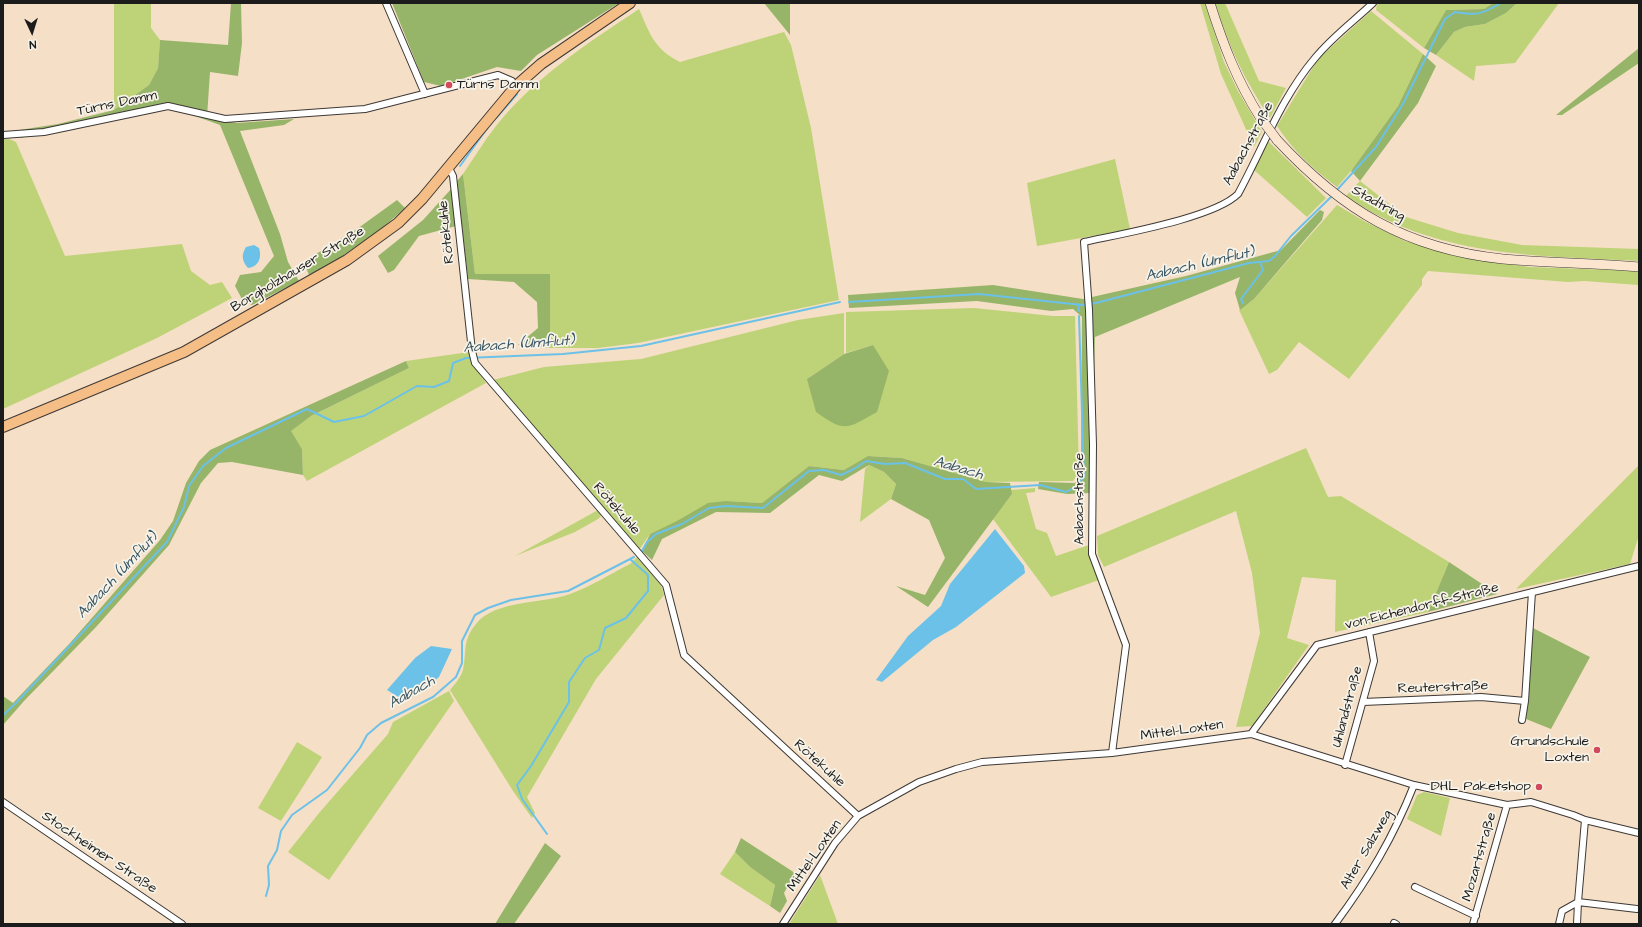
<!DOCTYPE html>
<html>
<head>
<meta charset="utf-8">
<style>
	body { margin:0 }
	#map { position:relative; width:1642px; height:927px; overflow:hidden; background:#f5dfc6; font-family:"Architects Daughter",sans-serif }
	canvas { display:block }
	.frame { position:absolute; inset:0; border:4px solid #1c1c1c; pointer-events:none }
	.north { position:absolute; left:12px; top:12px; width:40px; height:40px; -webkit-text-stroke:3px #f7f3e8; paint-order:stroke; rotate:176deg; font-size:11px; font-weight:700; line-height:16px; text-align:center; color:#1c1c1c }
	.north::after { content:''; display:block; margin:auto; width:14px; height:18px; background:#1c1c1c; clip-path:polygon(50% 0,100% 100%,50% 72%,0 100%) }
</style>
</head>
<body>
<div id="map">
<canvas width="1642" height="927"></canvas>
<div class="frame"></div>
<div class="north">N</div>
</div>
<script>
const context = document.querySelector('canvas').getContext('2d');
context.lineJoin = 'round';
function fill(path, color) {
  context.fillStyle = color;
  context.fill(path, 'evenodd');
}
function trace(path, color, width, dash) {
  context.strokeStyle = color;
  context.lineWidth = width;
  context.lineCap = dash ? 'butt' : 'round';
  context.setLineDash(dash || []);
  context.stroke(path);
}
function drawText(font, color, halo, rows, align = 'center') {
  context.font = font + ' "Architects Daughter",sans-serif';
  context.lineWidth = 3.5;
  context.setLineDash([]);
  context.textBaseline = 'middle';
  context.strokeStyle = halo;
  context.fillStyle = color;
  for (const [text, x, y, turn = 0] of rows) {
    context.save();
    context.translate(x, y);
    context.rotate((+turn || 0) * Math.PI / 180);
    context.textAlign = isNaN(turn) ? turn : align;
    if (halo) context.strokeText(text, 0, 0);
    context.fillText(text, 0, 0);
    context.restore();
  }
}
fill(new Path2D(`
	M114 3H151V28L160 40 158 68 149 85 114 110Z
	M1200 3H1205L1224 62 1238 91 1262 132 1254 147 1221 74Z
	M1215 3H1225L1259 81 1286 88 1270 118C1245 81 1228 45 1215 3Z
	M1377 3H1493L1484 9 1446 10 1424 48 1376 10Z
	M1517 3H1559L1515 63 1476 66 1474 81 1436 55 1454 32 1465 27 1485 24 1506 13Z
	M639 9C650 34 654 49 680 62L784 32 791 45 811 128 839 300 638 343 598 348H550V275L475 274 463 174C474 158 484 141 496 126 535 77 588 43 639 9Z
	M1371 11 1423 54 1398 106 1351 171 1337 187C1311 167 1296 154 1277 126L1318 59Z
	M3 139H9L16 142 65 256 182 244 191 271 210 285 222 282 232 298 157 338 3 409Z
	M1268 141 1326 198 1307 217 1254 170Z
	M1115 159 1130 229 1037 246 1027 183Z
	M1360 181 1406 217 1458 233 1522 245 1639 249V261C1538 256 1432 257 1346 196Z
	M1337 205 1364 221 1405 241 1465 256 1529 267 1639 271V285L1584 281 1568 282 1428 271 1422 279V285L1349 379 1299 342 1277 370 1269 374 1239 310 1253 300Z
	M974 308 1053 316H1075L1079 473 1073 481 985 482 902 458 869 456 844 470 809 466 762 503 726 501 650 534 639 550 493 380 544 367 641 359 798 320 844 313V354L807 379 873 345 846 353V312Z
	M469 352 471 362 486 383 307 481 303 475 302 449 290 431 311 416 409 368 406 361Z
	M1306 448 1328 497 1341 496 1449 562 1428 612 1335 632 1336 580 1302 577 1287 638 1309 645 1252 726 1236 727 1260 633 1252 573 1236 511 1104 567 1098 555 1097 536Z
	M869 465 884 472 896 484 891 499 860 522 865 469Z
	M1639 465V535L1630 564 1516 589Z
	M1035 488V492L1026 493 1036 529 1047 533 1056 556 1089 545V553L1099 580 1051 597 993 519 1012 494 1011 490Z
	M598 510 601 516 598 519 575 532 515 556Z
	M637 557 661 585 664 595 596 679 527 797 535 813 532 818 513 791 450 690C455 684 461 677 463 670 467 651 462 641 476 624 494 600 543 604 570 594 590 587 610 574 630 564Z
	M449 691 454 701 329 880 288 852 319 813 388 734 393 722Z
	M297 742 322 757 281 821 258 808Z
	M1424 792 1450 798 1441 836 1407 819 1417 795Z
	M735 852 750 867 775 885 770 906 720 874Z
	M820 875 838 924H789Z`), '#bed377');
fill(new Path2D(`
	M231 3H241L242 43 238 76 210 72 207 117 237 123 294 119 284 125 240 131 280 234 288 262 299 281 252 305 243 301 235 286 240 275 261 272 274 256 220 125 195 116 169 109 20 138 19 130 58 124 114 110 149 85 158 68 160 40 228 45Z
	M392 3H619L537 55 521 71 497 67 441 86 424 82Z
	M764 3H790V35Z
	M1493 3H1517L1506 13 1485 24 1465 27 1454 32 1436 55 1424 48 1446 10 1484 9Z
	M1639 48V63L1562 115H1556Z
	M1423 54 1436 66 1418 103 1360 181 1351 171 1398 106Z
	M463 174 475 274H550V348L518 345 538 328 537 302 514 282 468 279 457 181Z
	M452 188 456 226 419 236 394 270 388 273 378 256 423 220Z
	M397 200 405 208 379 231 316 274 309 275 305 265 309 258 350 234Z
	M1320 210 1324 212 1322 220 1254 299 1240 310 1235 293 1240 277 1095 337 1090 493 1067 494 1038 489 1039 482 1075 483 1081 474 1082 317 1073 309 1051 311 977 301 849 308 848 295 993 285 1083 299 1186 276 1281 250Z
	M873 345 889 371 877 412C846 429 846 433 816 412L807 379 844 354Z
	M406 361 409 368 311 416 291 431 302 449 303 475 232 462 218 463 201 483 169 545 96 627 24 701 3 725V696L13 703 70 643 160 540 173 521 186 483 199 461 210 450Z
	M868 456 902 458 986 482 1010 483 1012 494 928 607 896 586 925 595 945 558 929 520 891 499 896 484 884 472 869 465 842 481 819 475 770 513 716 512 662 539 652 560 642 551 650 534 677 521 708 503 726 501 762 503 809 466 844 470Z
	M1449 562 1497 594 1428 612Z
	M1531 627 1590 657 1551 729 1526 719Z
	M741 838 795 873 784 893 787 901 780 913 770 906 775 885 750 867 735 852Z
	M545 843 561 856 514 924H495Z`), '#96b568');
fill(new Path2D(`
	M254 245 259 248C262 257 259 267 248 268 242 261 241 255 246 247Z
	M995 529 1024 566 1025 573 956 627 933 640 882 682 876 680 908 636 941 606 950 584Z
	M431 646 452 649 439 677 423 690 405 701 387 690 415 658Z`), '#6cc1e8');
trace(new Path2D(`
	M496 118 517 94
	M460 166 491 123
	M1336 191 1376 147 1403 104 1445 19 1455 12C1477 16 1482 14 1501 3
	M849 302 979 294 1082 305 1096 303 1249 263 1269 261 1275 256 1291 236 1332 196
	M1243 303 1241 299 1263 270 1260 262
	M1078 304 1079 311
	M642 551 647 542 656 534 682 524 709 508 726 506 763 508 809 471 824 470 841 475 854 469 866 461 885 464 905 463 945 479H963L976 489 1040 485 1066 492 1075 487 1084 477 1079 316
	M3 715 16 703 167 542 184 507 189 486 203 466 226 448 307 409 334 422 364 416 417 386 434 387 449 381 453 363 466 358 563 354 641 346 840 302
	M547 834 522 799 517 785 531 766 569 702V682L585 658 599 650 605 628 626 618 648 591V575L630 559
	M266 896 269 885 268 866 277 850 281 831 292 815 327 790 360 748 367 735 381 723 433 697 456 677 462 663V641L475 615 488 608 511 600 568 591 634 557`), '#6cc1e8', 2);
const street = new Path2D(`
	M386 3 425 94
	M3 135 44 132 168 106 225 119 365 109 498 75 512 81 516 86
	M449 168 453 176 472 351 475 363 666 585 684 655 858 816
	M1363 702 1481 697 1525 701 1532 592
	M1522 720 1525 701
	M1251 734 1317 645 1639 566
	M1112 753 1126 645 1092 554 1093 445 1089 310 1084 242C1120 234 1214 218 1238 194 1263 148 1281 98 1315 58 1332 37 1354 21 1373 3
	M1345 765 1374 661 1369 632
	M3 802 182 924
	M1415 887 1476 916
	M1394 923 1396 924
	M783 924 835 843 858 816 919 782 956 769 982 762 1112 753 1251 734 1414 785 1507 805 1531 802 1573 815 1585 820 1639 833
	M1335 924C1369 878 1393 838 1414 785
	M1473 924 1507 805
	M1559 924 1562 911 1578 902 1585 820
	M1577 924 1578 902 1637 909`);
const secondary = new Path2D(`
	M1210 3C1223 44 1237 81 1260 117
	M1277 140C1342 210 1406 249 1503 259 1548 263 1594 263 1639 267`);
const primary = new Path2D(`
	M3 427 184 352 347 260 398 223 422 199 516 86 541 64 630 3`);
trace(street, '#3d3936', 8);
trace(secondary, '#3d3936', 10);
trace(primary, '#3d3936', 12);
trace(street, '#fff', 6);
trace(secondary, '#fbe5cf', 9);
trace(primary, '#f6be87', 10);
const secondaryBridge = new Path2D(`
	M1260 117 1277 140`);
trace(secondaryBridge, '#3d3936', 10, []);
trace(secondaryBridge, '#fbe5cf', 9);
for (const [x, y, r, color] of [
	[449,85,4,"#d1495b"],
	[1597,750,4,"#d1495b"],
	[1539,787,4,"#d1495b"]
]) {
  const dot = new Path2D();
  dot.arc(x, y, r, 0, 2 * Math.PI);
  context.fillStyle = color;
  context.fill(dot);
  trace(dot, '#f7f3e8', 1.5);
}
drawText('14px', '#1c1c1c', '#f7f3e8', [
	["Türns Damm",457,85,"left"],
	["Grundschule",1589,742],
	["Loxten",1589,758],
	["DHL Paketshop",1531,787]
], 'right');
drawText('14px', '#1c1c1c', '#f7f3e8', [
	["Türns Damm",117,104,-12],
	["Aabachstraße",1249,144,-62],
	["Stadtring",1378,204,29],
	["Rötekuhle",447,232,-96],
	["Borgholzhauser Straße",298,270,-31],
	["Aabachstraße",1080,499,-90],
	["Rötekuhle",616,509,49],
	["von-Eichendorff-Straße",1422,607,-14],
	["Reuterstraße",1443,688,-2],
	["Uhlandstraße",1348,707,-75],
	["Mittel-Loxten",1182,731,-8],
	["Rötekuhle",819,764,42],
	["Alter Salzweg",1367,850,-60],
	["Stockheimer Straße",99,853,34],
	["Mittel-Loxten",815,856,-55],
	["Mozartstraße",1480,857,-74]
]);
drawText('italic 15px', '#385663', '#f7f3e8', [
	["Aabach (Umflut)",1200,265,-13],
	["Aabach (Umflut)",519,345,-4],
	["Aabach",958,469,16],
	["Aabach (Umflut)",118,576,-47],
	["Aabach",412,693,-30]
]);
</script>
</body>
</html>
